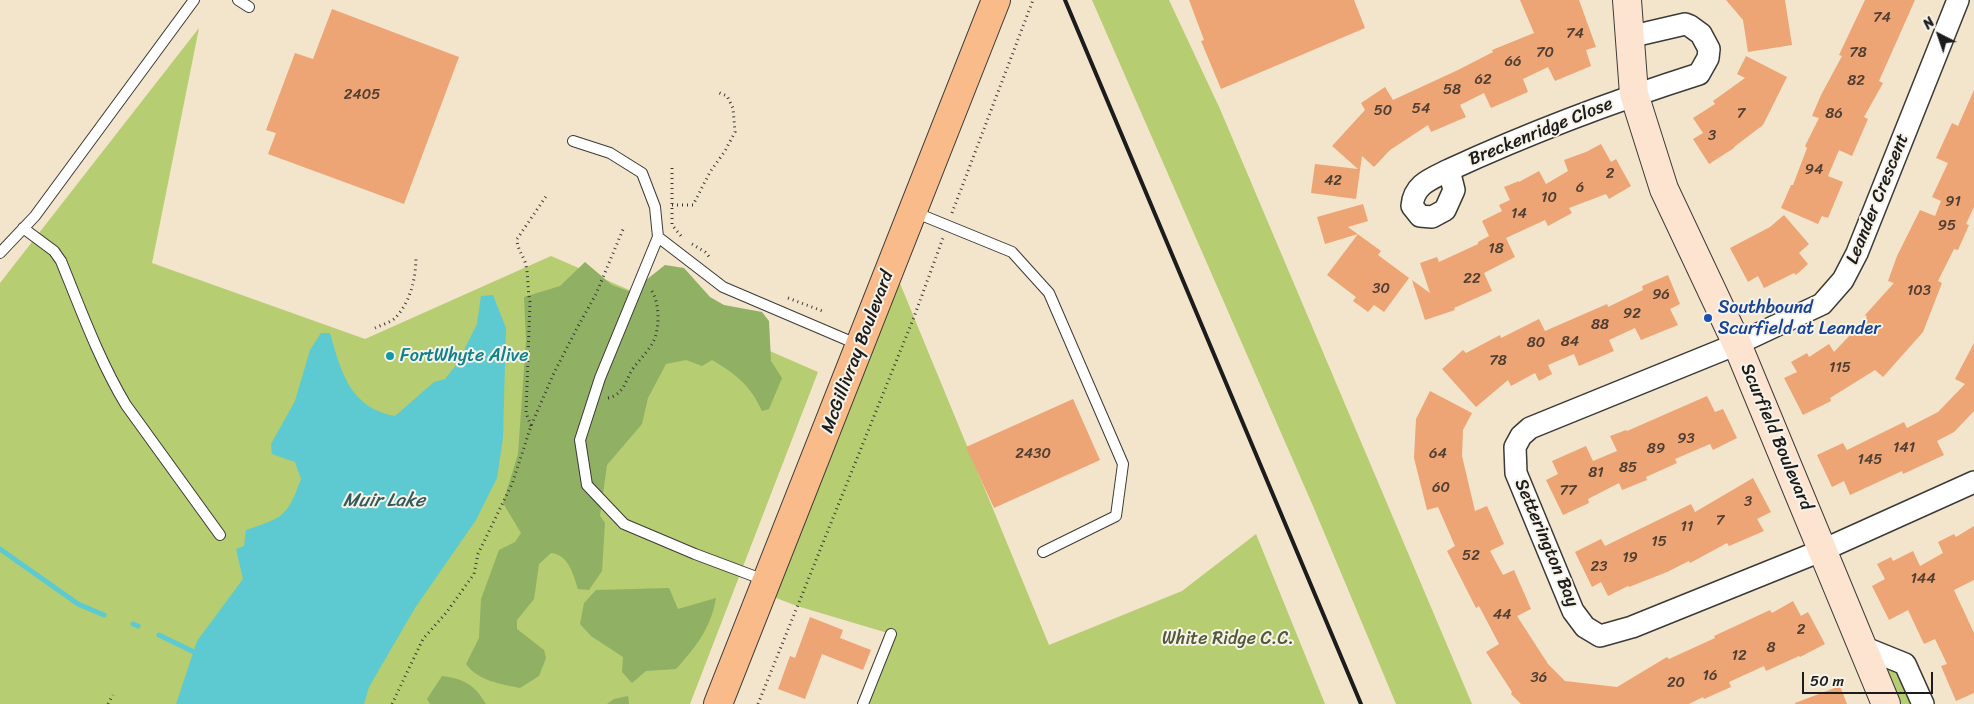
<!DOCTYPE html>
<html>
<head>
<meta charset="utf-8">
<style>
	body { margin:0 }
	#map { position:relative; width:1974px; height:704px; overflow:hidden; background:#f3e4cc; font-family:Sriracha,sans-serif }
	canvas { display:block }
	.north { position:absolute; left:1914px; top:10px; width:50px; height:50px; -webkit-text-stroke:4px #f7f3e8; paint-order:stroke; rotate:319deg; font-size:14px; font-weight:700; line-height:20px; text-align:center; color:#1c1c1c }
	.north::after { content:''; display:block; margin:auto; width:18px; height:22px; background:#1c1c1c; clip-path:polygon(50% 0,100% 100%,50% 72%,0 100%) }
	.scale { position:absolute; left:1802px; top:672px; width:131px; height:22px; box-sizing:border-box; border:2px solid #1c1c1c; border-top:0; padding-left:6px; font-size:15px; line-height:18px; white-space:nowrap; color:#1c1c1c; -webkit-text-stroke:4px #f7f3e8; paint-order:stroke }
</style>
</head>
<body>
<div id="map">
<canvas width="1974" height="704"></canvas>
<div class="north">N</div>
<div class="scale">50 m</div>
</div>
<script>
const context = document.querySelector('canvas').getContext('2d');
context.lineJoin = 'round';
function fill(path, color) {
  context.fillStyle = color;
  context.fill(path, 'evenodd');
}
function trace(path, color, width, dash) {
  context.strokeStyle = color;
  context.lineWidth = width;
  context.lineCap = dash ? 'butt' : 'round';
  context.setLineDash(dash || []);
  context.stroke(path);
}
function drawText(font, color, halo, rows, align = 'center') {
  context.font = font + ' Sriracha,sans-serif';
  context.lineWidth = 4;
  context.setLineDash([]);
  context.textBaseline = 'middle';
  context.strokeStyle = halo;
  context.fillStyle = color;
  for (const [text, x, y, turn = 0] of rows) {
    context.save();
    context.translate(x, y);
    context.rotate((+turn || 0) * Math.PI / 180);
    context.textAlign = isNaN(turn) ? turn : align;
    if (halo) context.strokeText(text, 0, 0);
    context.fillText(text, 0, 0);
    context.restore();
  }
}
fill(new Path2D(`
	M1092 0H1169L1220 109 1472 704H1396L1313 506Z
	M199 28 152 263 365 339 551 256 818 372 690 704H0V283Z
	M892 264 1049 645 1182 591 1256 534 1325 704H863L891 634 797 606 763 593Z
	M1863 647 1905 664 1923 704H1886Z`), '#b6cd71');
fill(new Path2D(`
	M585 262 612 285 631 292 665 265 684 268 710 297 724 305 762 312 769 321 771 361 782 378 769 409 762 411C750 385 736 374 712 360L702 366 686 360 666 364 648 398 642 424 607 465 600 516 605 523 602 571 589 590 578 589C573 574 569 555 551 553L539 564 534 599 517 620V629L544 650 546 658 539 676 520 688C501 684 478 681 466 664L479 638 481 599 499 550 515 542 521 533 503 503 518 454 526 340 524 297 560 286Z
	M669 588 678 609 716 598C711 628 696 647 676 669L646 671 632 683 622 672 623 657 591 636 580 624 584 603 596 590Z
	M442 676C464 679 474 684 486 704H430L427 699Z
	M628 696 629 704H607L614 699Z`), '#90b063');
fill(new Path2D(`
	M493 295 506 328 503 438 497 478 476 520 415 608 369 687 364 704H176L197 641 243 579 236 549 244 546 246 530C284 517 287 517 301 479L295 462 272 454 271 444 295 401 310 350 321 333H330C341 372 350 408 395 416L434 382 445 379 457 364 477 324 481 296Z`), '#5ccad0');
trace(new Path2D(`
	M0 549 78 604 104 615
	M133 624 138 626
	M159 635 194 652`), '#5ccad0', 5);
fill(new Path2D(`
	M1189 0H1354L1365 28 1221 89 1201 41 1204 40Z
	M1520 0H1579L1596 47 1586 50 1591 66 1555 81 1548 67 1523 79 1528 92 1491 108 1484 93 1460 105 1466 117 1431 132 1428 125 1390 150 1374 167 1362 156 1356 199 1311 193 1315 164 1358 169 1332 146 1365 110 1361 103 1385 87 1393 100 1458 70 1493 52 1492 50 1534 33Z
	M1726 0H1785L1792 45 1748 52 1743 20Z
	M1865 0H1915L1879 81 1883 83 1864 117 1868 119 1852 156 1839 150 1828 176 1843 182 1828 218 1822 216 1818 224 1781 208 1791 185H1793L1807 148 1805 146 1819 118 1812 116 1821 95 1842 56 1839 55Z
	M332 9 459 57 404 204 268 154 276 133 266 130 295 53 313 59Z
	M1746 56 1787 77 1763 125 1734 147V148L1709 164 1693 139 1703 133 1693 118 1715 104 1713 101 1745 78 1737 74Z
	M1974 90V207L1966 224 1969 225 1958 250 1954 249 1938 281 1942 283 1923 332 1883 377 1875 370 1830 398 1831 401 1803 415 1784 378 1797 372 1791 362 1807 353 1809 357 1829 344 1834 352 1867 317 1865 315 1894 283 1888 281 1897 256 1920 210 1935 216 1941 201 1932 197 1948 163 1936 158 1952 123 1958 126Z
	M1601 144 1611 162 1616 159 1631 186 1609 199 1606 194 1569 208 1572 213 1548 226 1545 220 1506 238 1515 257 1484 273 1492 291 1454 308 1455 310 1425 320 1412 280 1430 293 1420 263 1437 257 1439 262 1478 244V242L1489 236 1482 221 1502 211 1499 205 1510 200 1504 187 1519 181V182L1539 171 1546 184 1568 171 1564 160 1586 152Z
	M1363 204 1368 221 1348 227 1381 251 1378 255 1409 278 1384 312 1374 305 1368 312 1353 301 1356 297 1327 275 1358 234 1325 244 1317 217Z
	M1784 215 1809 244 1799 253 1808 264 1796 275 1794 273 1764 288 1758 276 1748 282 1730 248 1770 227Z
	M1668 275 1680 304 1670 309 1678 325 1641 340 1635 328 1609 340 1614 351 1579 366 1574 354 1548 365 1552 374 1539 381 1535 373 1511 386 1508 380 1476 407 1442 369 1463 350 1466 353 1500 335 1501 338 1539 319 1545 331 1607 304 1608 307 1643 290 1642 286Z
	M1974 343V411L1954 432 1937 441 1944 455 1903 474 1902 471 1850 495 1844 481 1832 487 1817 455 1843 443 1847 450 1904 422 1907 428 1938 412 1965 384 1955 379Z
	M1430 391 1472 413 1463 430 1462 456 1475 511 1487 506 1504 544 1490 551 1503 575 1514 570 1531 609 1517 616 1548 664 1565 681 1617 687 1667 657 1669 659 1715 638 1714 636 1770 610 1772 613 1793 601 1801 616 1808 612 1825 644 1800 657 1799 656 1766 671 1764 666 1729 682 1731 687 1704 699 1703 697 1689 704H1521L1511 694 1512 692 1486 652 1499 644 1479 606 1476 608 1447 551 1455 546 1438 507 1427 510 1414 458 1416 419Z
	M1707 396 1715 412 1723 409 1737 438 1713 450 1710 444 1675 459 1677 463 1646 477 1647 480 1622 490 1619 483 1588 499 1589 503 1563 515 1546 480 1558 474 1552 461 1586 446 1593 461 1617 451 1610 436 1626 430 1627 431Z
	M1073 399 1100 460 994 508 966 447Z
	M1753 478 1771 512 1757 519 1764 531 1729 546 1727 543 1690 563 1689 561 1667 572 1629 587 1628 586 1608 596 1601 582 1592 587 1575 552 1601 539 1605 546 1691 504 1695 512Z
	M1974 526V580L1954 590 1974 633V693L1956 701 1941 666 1947 664 1935 639 1924 644 1908 610 1889 620 1872 586 1885 579 1877 564 1891 557 1893 561 1913 551 1920 566 1943 553 1938 542 1954 534 1956 537Z
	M810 617 843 630 840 638 871 650 863 670 822 654 805 699 778 689 790 656 795 658Z
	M1840 686 1847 704H1795V703Z`), '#eda575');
const lane = new Path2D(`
	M238 0 249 7
	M573 141 610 153 642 173 655 207 658 237 723 287 859 345
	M914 212 1012 252 1049 293 1123 464 1116 516 1043 552
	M23 228 54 251 61 261C81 310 99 360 126 405L220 535
	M658 237 600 378 580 440 587 485 624 524 695 554 767 581
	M0 253 35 216 194 0
	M863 704 891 634`);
const street = new Path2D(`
	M1958 0 1857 253 1843 280 1822 304 1737 344 1530 428 1521 436 1515 447 1516 473 1573 611 1585 627 1600 636 1632 627 1823 550 1974 482
	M1449 170C1431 179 1414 184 1412 206L1420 216 1432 217 1445 210 1454 190 1449 170C1529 133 1614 101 1699 74L1708 58 1709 49 1701 34 1690 26 1685 24 1629 37
	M1863 647 1905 664 1923 704`);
const secondary = new Path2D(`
	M1627 0 1634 94 1664 189 1737 344 1886 704`);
const primary = new Path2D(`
	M718 704 996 0`);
trace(lane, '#3c3a36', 12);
trace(street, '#3c3a36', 24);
trace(secondary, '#3c3a36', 30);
trace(primary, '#3c3a36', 30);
trace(new Path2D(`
	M672 168V225L681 236
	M672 205H693L710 172 725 151 735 132 733 108 727 96 717 92
	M952 213 1033 0
	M692 244 705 252 711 259
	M788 298 825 312
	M375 328C381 325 392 322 396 317 411 301 416 277 416 256
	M608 398C623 395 625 382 632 370 638 361 648 352 653 342 660 329 660 302 651 290
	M531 426 526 413 530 302C527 289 529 275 525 262 522 254 517 248 517 239L547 195
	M108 704 113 695
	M392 704 423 639 446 613 474 574 478 554 512 484 531 426 553 375 576 330 596 294 624 227
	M758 704 914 317 943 238`), '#3c3a36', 3, [1, 4]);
trace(lane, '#fff', 10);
trace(street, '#fff', 21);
trace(secondary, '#fde4d1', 28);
trace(primary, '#fabb8b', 28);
trace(new Path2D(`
	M1065 0 1361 704`), '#1c1c1c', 4);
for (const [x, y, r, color] of [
	[1708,318,5,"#1a4fb4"],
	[390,356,5,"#0f9aa8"]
]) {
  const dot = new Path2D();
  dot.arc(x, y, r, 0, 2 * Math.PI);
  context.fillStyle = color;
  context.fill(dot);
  trace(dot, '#f7f3e8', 2);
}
drawText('15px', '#503e32', null, [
	["74",1882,18],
	["74",1575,34],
	["70",1545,53],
	["78",1858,53],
	["66",1513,62],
	["62",1483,80],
	["82",1856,81],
	["58",1452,90],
	["2405",362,95],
	["54",1421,109],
	["50",1383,111],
	["7",1741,114],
	["86",1834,114],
	["3",1712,136],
	["94",1814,170],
	["2",1610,174],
	["42",1333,181],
	["6",1580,188],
	["10",1549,198],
	["91",1953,202],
	["14",1519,214],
	["95",1947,226],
	["18",1496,249],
	["22",1472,279],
	["30",1381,289],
	["103",1919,291],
	["96",1661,295],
	["92",1632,314],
	["88",1600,325],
	["84",1570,342],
	["80",1536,343],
	["78",1498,361],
	["115",1840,368],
	["93",1686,439],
	["141",1904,448],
	["89",1656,449],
	["2430",1033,454],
	["64",1438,454],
	["145",1870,460],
	["85",1628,468],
	["81",1596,473],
	["60",1441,488],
	["77",1568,491],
	["3",1748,502],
	["7",1720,521],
	["11",1687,527],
	["15",1659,542],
	["52",1471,556],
	["19",1630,558],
	["23",1599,567],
	["144",1923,579],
	["44",1502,615],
	["2",1801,630],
	["8",1771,648],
	["12",1739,656],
	["16",1710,676],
	["36",1539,678],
	["20",1676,683]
]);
drawText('18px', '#1c1c1c', '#f7f3e8', [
	["Breckenridge Close",1541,132,-22],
	["Leander Crescent",1878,199,-68],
	["McGillivray Boulevard",858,352,-69],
	["Scurfield Boulevard",1776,437,67],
	["Setterington Bay",1546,543,67]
]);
drawText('18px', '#164399', '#f7f3e8', [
	["Southbound",1718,308],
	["Scurfield at Leander",1718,329]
], 'left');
drawText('18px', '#0d838f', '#f7f3e8', [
	["FortWhyte Alive",400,356]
], 'left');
drawText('18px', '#525a3a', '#f7f3e8', [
	["White Ridge C.C.",1228,639]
]);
drawText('italic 19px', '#32595b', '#f7f3e8', [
	["Muir Lake",384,501]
]);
</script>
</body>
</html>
